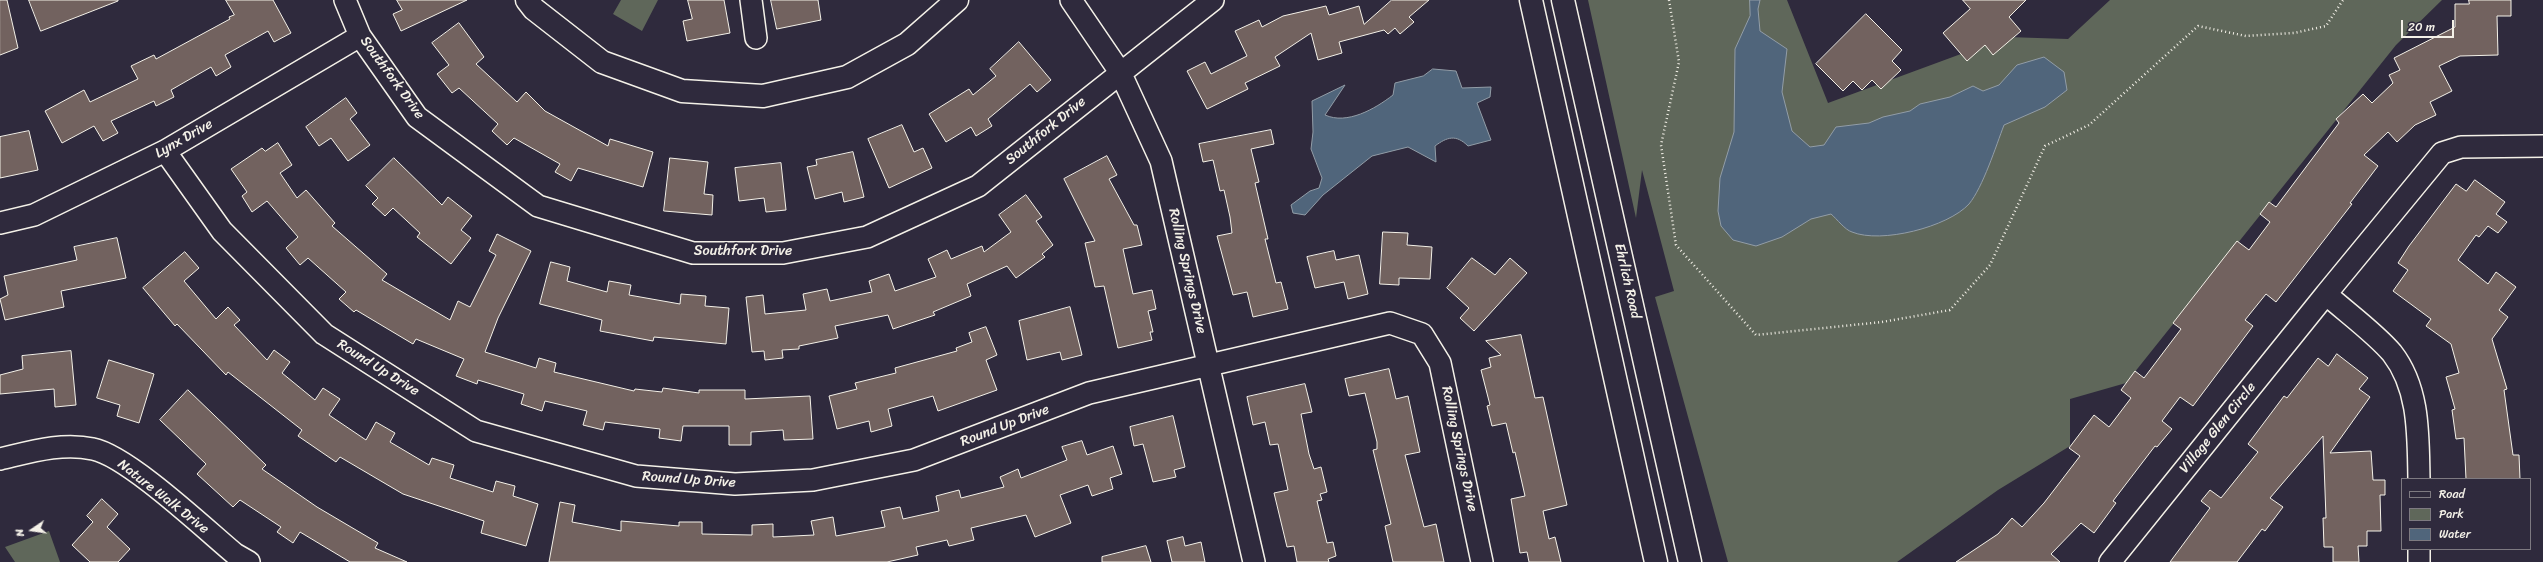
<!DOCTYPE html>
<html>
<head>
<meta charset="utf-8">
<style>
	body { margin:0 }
	#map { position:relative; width:2543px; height:562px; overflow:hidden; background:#2f2a3d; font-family:Sriracha,sans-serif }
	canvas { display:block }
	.legend { position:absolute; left:2401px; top:478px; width:130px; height:72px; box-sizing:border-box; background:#2f2a3d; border:1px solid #7e7a81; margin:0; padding:5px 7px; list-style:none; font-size:12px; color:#f4f1e8 }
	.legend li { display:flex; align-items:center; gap:8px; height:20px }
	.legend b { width:20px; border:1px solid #7e7a81 }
	.north { position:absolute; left:12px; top:510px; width:40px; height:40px; -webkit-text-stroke:3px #2f2a3d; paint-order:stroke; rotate:257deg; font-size:11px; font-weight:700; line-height:16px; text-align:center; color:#f4f1e8 }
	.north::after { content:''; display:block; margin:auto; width:14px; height:18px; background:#f4f1e8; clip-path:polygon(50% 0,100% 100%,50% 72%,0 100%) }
	.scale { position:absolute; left:2401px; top:20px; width:53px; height:18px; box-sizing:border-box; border:2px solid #f4f1e8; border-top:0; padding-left:5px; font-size:12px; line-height:14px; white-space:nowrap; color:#f4f1e8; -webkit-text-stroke:3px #2f2a3d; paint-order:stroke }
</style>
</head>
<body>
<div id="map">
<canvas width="2543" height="562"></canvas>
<ul class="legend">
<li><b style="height:5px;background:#2f2a3d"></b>Road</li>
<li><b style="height:11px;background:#5f675a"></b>Park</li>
<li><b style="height:11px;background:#50657b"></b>Water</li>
</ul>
<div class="north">N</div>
<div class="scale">20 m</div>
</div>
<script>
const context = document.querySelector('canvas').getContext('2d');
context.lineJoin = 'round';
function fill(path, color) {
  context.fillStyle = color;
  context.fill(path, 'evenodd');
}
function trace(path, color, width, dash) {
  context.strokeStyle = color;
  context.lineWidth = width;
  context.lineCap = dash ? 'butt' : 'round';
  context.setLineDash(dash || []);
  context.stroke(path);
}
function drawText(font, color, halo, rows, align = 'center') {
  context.font = font + ' Sriracha,sans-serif';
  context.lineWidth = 3;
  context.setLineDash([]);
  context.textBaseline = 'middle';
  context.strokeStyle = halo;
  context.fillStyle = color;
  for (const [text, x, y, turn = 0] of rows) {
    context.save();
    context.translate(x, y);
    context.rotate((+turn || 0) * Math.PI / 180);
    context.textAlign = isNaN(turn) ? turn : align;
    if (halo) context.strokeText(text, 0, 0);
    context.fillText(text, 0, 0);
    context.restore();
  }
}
fill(new Path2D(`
	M621 0H658L642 31 613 14Z
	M1588 0H1787L1828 103 2007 37 2068 39 2110 0H2442L2396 45 2126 383 2070 399V446L1998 490 1897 562H1728L1655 297 1674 291 1642 170 1636 218Z
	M49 531 60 562H15L5 547Z`), '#5f675a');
const water = new Path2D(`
	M1750 0H1760L1758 9 1760 31 1787 49 1782 92 1792 131 1810 147 1824 145 1836 127 1869 123 1883 117 1910 111 1920 104 1950 97 1973 86 1983 91 1999 85 2017 65 2044 57 2064 72 2067 90 2045 107 2004 125C1996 146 1983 187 1969 204 1948 227 1881 244 1852 232 1845 230 1837 219 1831 214L1811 219 1782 237 1756 246 1733 240 1721 226 1718 211 1720 178 1734 132 1735 49 1750 16Z
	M1433 69 1456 71 1462 88 1491 87 1490 97 1477 103 1491 140 1468 146C1456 134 1447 137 1435 146L1436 162 1408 147 1372 156 1323 195 1305 215 1293 213 1291 205 1310 191 1319 188 1322 178 1311 149 1313 132 1312 101 1345 85 1325 115C1347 125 1375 109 1393 95L1395 83 1423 76Z`);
fill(water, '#50657b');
trace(water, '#929da7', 1);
const building = new Path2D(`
	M0 0H7L18 48 0 55Z
	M29 0H118V1L41 31Z
	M226 0H273L291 33 274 42 268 31 225 55 231 67 216 76 211 67 171 90 174 97 156 106 154 101 111 121 118 133 103 141 94 126 62 143 45 111 84 90 90 102 138 79 131 66 154 55 156 59 230 19 229 17 234 15Z
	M397 0H467L401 31 393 14 402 10Z
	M688 0H724L730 33 687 41 683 21 692 19Z
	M771 0H818L821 20 777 29Z
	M1392 0H1429L1409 17 1414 22 1400 34 1395 28 1388 34 1384 30 1339 42 1342 53 1318 60 1311 33 1275 57 1280 66 1245 83 1248 89 1207 109 1187 71 1205 62 1211 74 1247 56 1235 31 1259 20 1262 27 1283 16 1326 6 1329 15 1359 6 1364 24Z
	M1963 0H2026L2009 17 2021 31 1993 55 1985 45 1967 61 1943 33 1970 9Z
	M2469 0H2511V16H2497L2498 55 2460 56 2439 66 2452 91 2430 102 2436 115 2415 125 2397 142 2388 132 2364 155 2378 166 2350 203 2352 204 2276 302 2266 294 2245 320 2253 326 2193 406 2180 397 2162 421 2172 429 2157 447 2155 446 2113 501 2116 503 2094 533 2081 523 2051 554 2060 562H1956L1998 534 2012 518 2022 527 2044 503 2080 456 2069 448 2094 415 2109 427 2131 398 2121 390 2135 371 2144 378 2181 329 2173 323 2237 241 2249 250 2270 222 2260 214 2269 202 2276 207 2339 123 2336 119 2363 94 2372 103 2393 83 2389 75 2400 70 2394 58 2455 27V4H2469Z
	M1866 14 1902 50 1892 61 1901 70 1881 89 1872 80 1862 90 1853 81 1843 91 1816 64Z
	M459 23 484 57 476 64 517 102 526 92 545 111 608 146 610 139 653 152 643 187 578 168 571 181 555 172 560 164 514 138 507 145 492 131 498 124 459 88 452 93 437 74 449 65 432 43Z
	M1019 42 1051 80 1037 92 1030 84 988 119 992 126 976 136 971 127 946 142 929 114 969 89 973 95 996 76 990 69Z
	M346 98 357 113 350 119 370 145 348 161 331 138 319 146 306 127Z
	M902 125 914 152 923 148 932 168 889 188 868 139Z
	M1271 130 1274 144 1251 149 1259 182 1255 183 1268 239H1265L1276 283 1281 282 1288 309 1253 317 1247 292 1233 295 1217 236 1232 233 1230 217 1224 190 1220 191 1213 160 1203 162 1199 144Z
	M29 131 38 170 0 178V137Z
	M278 143 292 165 280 173 297 198 306 190 335 223 332 226 387 274 382 280 450 320 458 301 470 307 496 255 489 251 497 234 531 251 498 318 485 352 536 368 539 358 556 363 554 372 634 391 635 389 662 392 663 388 699 393V390H745V399L810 396 813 439 784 440 783 430 751 432V445H729V426H683L681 441 659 438 660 429 605 422 603 430 583 425 587 411 545 401 542 411 521 404 524 394 478 380 477 384 456 376 464 359 416 339 413 344 356 310 354 312 339 299 346 292 308 258 300 265 286 248 298 237 267 201 252 212 242 196 247 192 231 169 262 148 265 151Z
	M853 152 864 197 844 202 842 192 815 199 807 167 817 165 816 160Z
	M1107 156 1117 175 1109 179 1134 225H1137L1142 245 1123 249 1133 294 1152 290 1156 309 1148 311 1153 332H1150L1152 340 1118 348 1104 286 1095 287 1085 243 1095 241 1064 179Z
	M394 158 442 205 448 197 472 216 461 230 471 238 451 264 417 237 420 233 393 208 385 216 372 204 378 198 366 186Z
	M670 158 708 162 704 194 713 195 712 215 664 211Z
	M781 163 786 210 766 212 764 198 739 201 735 168Z
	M2475 180 2505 202 2496 214 2507 222 2498 233 2488 226 2479 237 2476 235 2458 260 2488 284 2496 272 2516 287 2499 310 2508 317 2492 339 2507 389 2504 390 2513 455H2519L2520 479H2466L2464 438 2456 439 2452 410 2455 409 2446 377 2459 373 2451 344 2426 326 2431 319 2393 291 2408 270 2398 263 2409 246 2456 184 2466 191Z
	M1026 195 1042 217 1036 221 1053 245 1042 254 1045 257 1016 278 1007 266 967 284 971 296 933 312 935 315 893 329 888 315 835 326 838 338 799 346V349L782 350 783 358 765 360 764 351 752 352 746 297 763 295 765 314 806 310 803 294 827 289 830 301 872 292 869 281 889 274 895 291 936 277 928 259 947 250 951 259 982 246 984 252 1011 232 999 215Z
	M1383 232 1408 233 1407 245 1432 247 1430 279 1399 278V285L1380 284Z
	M117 238 126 278 61 291 64 307 5 320 0 299 8 295 4 276 77 260 74 247Z
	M1334 251 1336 260 1359 255 1368 294 1348 299 1344 282 1315 288 1307 257Z
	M185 252 199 268 184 281 216 319 228 307 240 320 234 325 267 360 274 350 290 362 282 373 315 400 323 388 340 399 329 415 366 440 376 422 395 433 390 442 429 465 432 458 454 465 450 478 493 492 496 481 515 486 513 496 538 504 526 546 481 533 484 521 403 494 340 457 336 462 298 436 302 430 228 372 226 375 177 324 175 326 143 288Z
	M1472 258 1495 275 1510 258 1527 273 1474 331 1460 318 1469 308 1447 288Z
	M551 262 570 267 567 281 607 292 609 281 631 285 629 295 680 304 681 294 706 296 705 306 729 308 726 344 654 337 653 341 600 331 602 320 540 304Z
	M1070 307 1082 355 1062 360 1060 352 1027 360 1019 321Z
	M986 327 997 355 986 360 997 390 938 411 933 396 888 409 892 426 871 432 869 421 837 429 829 396 857 389 855 383 896 373 895 368 957 351 956 348 972 342 969 333Z
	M1521 335 1535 398 1543 397 1567 505 1543 511 1549 539 1555 537 1561 562H1529L1527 552 1520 553 1511 499 1525 496 1515 452 1513 453 1506 423 1492 426 1487 406 1490 405 1481 370 1491 367 1489 358 1501 355 1486 341Z
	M71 351 76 405 55 407 54 389 0 394V375L23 369 22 356Z
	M2337 354 2368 378 2359 389 2370 397 2330 453 2371 451 2373 480H2385V495H2380L2381 531H2367V546H2358L2359 562H2333V547H2324L2323 518H2326L2323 436 2270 498 2283 507 2265 531 2262 529 2237 562H2170L2210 508 2201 501 2210 490 2221 498 2258 452 2248 444 2284 396 2287 398 2318 358 2328 366Z
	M109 360 154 374 139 423 117 416 120 405 97 398Z
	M1389 369 1396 399 1408 396 1420 452 1405 455 1424 527 1436 524 1444 562H1393L1385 526 1391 524 1373 450 1377 449V442L1365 393 1349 396 1345 379Z
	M1305 384 1312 412 1301 414 1309 454 1314 469 1321 467 1327 492 1320 494 1322 500 1317 501 1327 543 1333 542 1336 556 1328 559 1329 562H1297L1294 546 1287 547 1274 493 1288 490 1278 444 1270 445 1265 422 1253 425 1247 397Z
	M188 390 266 465 262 469 317 507 378 543 375 548 407 562H350L300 532 293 543 277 532 281 527 240 500 233 507 197 474 206 464 160 420Z
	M1173 416 1185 467 1174 470 1176 477 1153 482 1143 444 1134 446 1130 427Z
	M1082 441 1087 455 1113 446 1122 474 1110 478 1113 489 1092 496 1088 485 1060 495 1071 523 1035 537 1026 515 971 528 974 540 949 546 947 540 916 547 918 555 887 562H549L560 502 575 505 572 522 621 531V521L679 526V522H702V534L752 535V525L773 524V537L814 535 811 521 833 517 836 536 885 527 881 511 900 507 903 519 939 511 936 496 959 490 961 498 1004 487 1000 477 1018 469 1021 478 1067 460 1062 447Z
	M102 499 118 514 107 527 130 549 118 562H90L72 545 93 522 87 516Z
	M1183 537 1185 546 1201 542 1205 562H1172L1167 541Z
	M1146 546 1151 562H1102V557Z`);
fill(building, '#72625f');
trace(building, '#f4f1e8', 1);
const minor = new Path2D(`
	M345 0 360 36 417 117 538 206 693 253H783L867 237 978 186 1213 0
	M751 0 756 38
	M1071 0 1120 72 1161 161 1254 562
	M165 151 222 231 324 334 476 431 636 476 735 484 813 480 914 460 1089 393 1390 323 1422 334 1440 363 1482 562
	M0 223 34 215 165 151 360 36
	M2326 294 2442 153 2461 147 2543 146
	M0 459C30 452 62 442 93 449 128 456 205 529 235 554L249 562
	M2419 549V562
	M2110 562 2326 294C2346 312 2375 333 2392 353 2420 389 2418 436 2419 479`);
const tertiary = new Path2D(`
	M527 0 534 9 602 62 682 91 763 96 847 77 907 44 957 0`);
const secondary = new Path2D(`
	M1531 0 1656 562
	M1563 0 1690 562`);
trace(minor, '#f4f1e8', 24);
trace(tertiary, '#f4f1e8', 25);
trace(secondary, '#f4f1e8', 25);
trace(new Path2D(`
	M1669 0 1679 62 1661 145 1676 245 1756 335 1882 322 1950 310 1990 265 2045 146 2089 125 2198 26 2246 36 2294 33 2326 26 2343 0`), '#f4f1e8', 2.5, [1, 3]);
trace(minor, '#2f2a3d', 21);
trace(tertiary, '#2f2a3d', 22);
trace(secondary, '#2f2a3d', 22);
drawText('14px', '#f4f1e8', '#2f2a3d', [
	["Southfork Drive",392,78,54],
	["Southfork Drive",1046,131,-39],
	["Lynx Drive",184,139,-30],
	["Southfork Drive",743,251],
	["Rolling Springs Drive",1187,271,77],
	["Ehrlich Road",1627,281,77],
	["Round Up Drive",378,368,32],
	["Round Up Drive",1005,426,-21],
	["Village Glen Circle",2218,428,-51],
	["Rolling Springs Drive",1459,449,78],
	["Round Up Drive",689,480,4],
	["Nature Walk Drive",163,497,38]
]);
</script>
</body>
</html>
